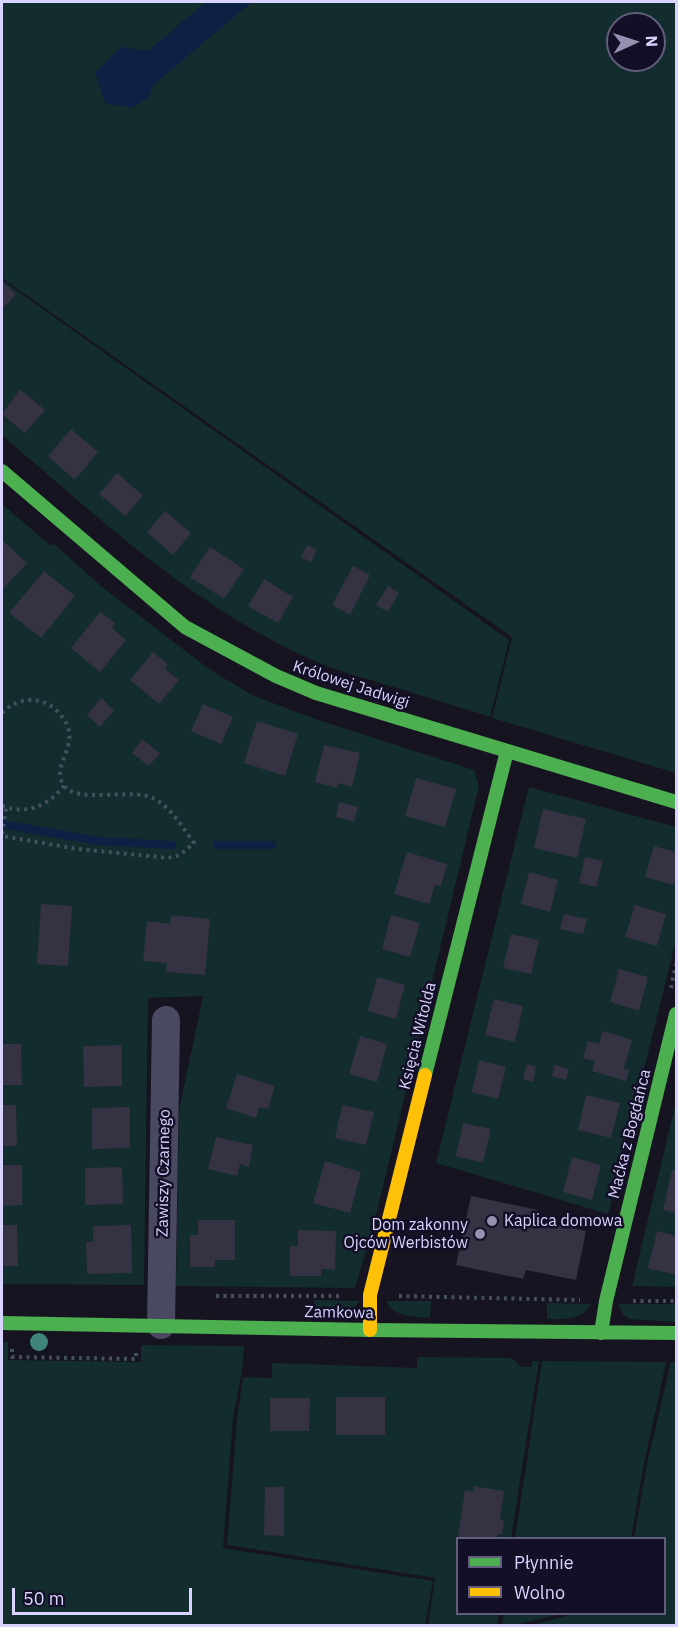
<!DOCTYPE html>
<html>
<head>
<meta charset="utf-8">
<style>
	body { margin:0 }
	#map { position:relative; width:678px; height:1627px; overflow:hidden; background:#161421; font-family:"IBM Plex Sans",sans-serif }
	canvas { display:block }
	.frame { position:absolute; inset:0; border:3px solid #d9d4ff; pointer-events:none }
	.legend { position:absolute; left:456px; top:1537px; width:210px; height:78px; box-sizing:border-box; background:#130f26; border:2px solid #625e7d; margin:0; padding:8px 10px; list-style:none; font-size:18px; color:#d9d4ff }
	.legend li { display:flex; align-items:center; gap:12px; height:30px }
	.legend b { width:30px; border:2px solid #625e7d }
	.north { position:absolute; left:606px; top:12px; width:60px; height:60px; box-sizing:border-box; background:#130f26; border:2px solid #625e7d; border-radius:50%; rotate:87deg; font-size:16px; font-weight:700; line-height:24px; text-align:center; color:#d9d4ff }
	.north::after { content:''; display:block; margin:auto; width:21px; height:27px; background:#9591b1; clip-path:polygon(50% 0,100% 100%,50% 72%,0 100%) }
	.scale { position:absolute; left:12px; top:1588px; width:180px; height:27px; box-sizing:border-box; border:3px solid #d9d4ff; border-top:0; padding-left:8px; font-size:18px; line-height:21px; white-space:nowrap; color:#d9d4ff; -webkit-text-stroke:4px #130f26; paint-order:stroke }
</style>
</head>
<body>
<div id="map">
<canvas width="678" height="1627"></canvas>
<div class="frame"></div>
<ul class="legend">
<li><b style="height:8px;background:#4caf50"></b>Płynnie</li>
<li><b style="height:8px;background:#ffc107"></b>Wolno</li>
</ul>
<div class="north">N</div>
<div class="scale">50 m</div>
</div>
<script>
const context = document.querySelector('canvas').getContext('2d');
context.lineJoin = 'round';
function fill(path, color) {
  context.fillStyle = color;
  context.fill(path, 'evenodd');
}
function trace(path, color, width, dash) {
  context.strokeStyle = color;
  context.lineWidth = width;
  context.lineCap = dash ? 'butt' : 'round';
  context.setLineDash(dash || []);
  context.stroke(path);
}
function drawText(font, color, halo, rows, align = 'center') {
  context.font = font + ' "IBM Plex Sans",sans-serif';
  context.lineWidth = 5;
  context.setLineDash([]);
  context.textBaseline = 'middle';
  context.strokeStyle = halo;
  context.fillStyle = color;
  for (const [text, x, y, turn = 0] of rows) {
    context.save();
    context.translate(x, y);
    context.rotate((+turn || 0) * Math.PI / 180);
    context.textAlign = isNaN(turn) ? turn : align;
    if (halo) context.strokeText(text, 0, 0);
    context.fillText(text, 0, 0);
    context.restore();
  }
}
fill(new Path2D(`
	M2 2H676V773L492 718 512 637 2 278ZM618 24H654V60H618Z
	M2 280 509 640 490 717C453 705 417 694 380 683 362 677 342 672 324 665 200 613 102 521 2 435Z
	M2 504 51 546 54 544 101 586 167 637 212 671 252 695 315 719 474 770 479 786 374 1224 355 1288 176 1286 179 1110 203 996 148 998 144 1285 2 1284Z
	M529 787 676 827V940L608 1214 436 1163Z
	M676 1102V1287L632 1286Z
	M314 1300 359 1301C349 1319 333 1316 315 1316Z
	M386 1301H431L430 1318C412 1316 395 1318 386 1301Z
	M547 1303 591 1304C582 1321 564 1319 547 1319Z
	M618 1304H676V1322L629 1319 623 1314Z
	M2 1342H8V1360L141 1362V1345L244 1346 242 1370 233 1419 223 1548 433 1581 425 1625H2Z
	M417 1357 512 1358 521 1367H531L532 1361H539L511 1538H458V1614H499L497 1625H428L435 1578 227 1545 237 1419 243 1377 272 1378V1363L417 1368Z
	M542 1361 666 1362 644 1464 631 1538H515Z
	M671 1362H676V1625H531L574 1614H664V1538H634L647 1464Z
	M504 1614H561L515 1625H502Z`), '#132c2d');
fill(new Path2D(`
	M206 2H252L153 85 148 98 131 108 105 103 95 73 121 47 148 51Z`), '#0d2144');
trace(new Path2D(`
	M2 824 98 841 172 845
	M217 845H272`), '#0d2144', 8);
fill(new Path2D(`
	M3 282 16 294 3 308 2 306Z
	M20 389 45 410 25 433 2 414Z
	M71 429 98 452 75 480 48 456Z
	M117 473 143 496 125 516 99 494Z
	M165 511 191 533 173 555 147 532Z
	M2 540 27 563 3 589 2 588Z
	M307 545 317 550 311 562 301 557Z
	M210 547 244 569 224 599 190 577Z
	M353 566 370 575 350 615 332 605Z
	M44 571 75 596 41 638 9 613Z
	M264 579 293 597 278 623 248 606Z
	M388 586 399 593 388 612 376 605Z
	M100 612 115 623 112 628 126 640 100 672 71 648Z
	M153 652 168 665 165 669 179 680 159 704 130 680Z
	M101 698 114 710 100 727 87 715Z
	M203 704 233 717 221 744 191 731Z
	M257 721 298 734 285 776 244 763Z
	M142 739 160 753 149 766 132 753Z
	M324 745 360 753 352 787 338 783 337 788 315 782Z
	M416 778 456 789 445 827 405 816Z
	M339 802 358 807 354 822 336 817Z
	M543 809 586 819 577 858 534 848Z
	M654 846 676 852V875L674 885 645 877Z
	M407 852 447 864 441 886 435 885 429 904 394 894Z
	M585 857 603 861 596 887 579 883Z
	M529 872 558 880 550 912 521 904Z
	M41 904 72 906 68 966 37 964Z
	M635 905 666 914 657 946 625 937Z
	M564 914 587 919 583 934 560 929Z
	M171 915 210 919 205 975 166 972 167 963 143 961 147 921 170 924Z
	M391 915 420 923 410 957 382 949Z
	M511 934 539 940 531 974 503 968Z
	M619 969 648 977 639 1011 610 1002Z
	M377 977 405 985 396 1019 368 1011Z
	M494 999 523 1006 515 1042 485 1035Z
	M603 1031 632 1040 624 1068 629 1070 626 1081 592 1071 595 1061 583 1058 588 1041 599 1044Z
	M360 1036 387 1044 377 1082 349 1074Z
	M2 1044H21L22 1085H2Z
	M122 1045V1086L84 1087 83 1046Z
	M479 1060 506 1067 498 1099 472 1092Z
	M527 1064 536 1067 533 1082 523 1079Z
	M555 1065 569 1069 566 1080 552 1076Z
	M237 1074 275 1086 268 1109 259 1107 256 1118 226 1108Z
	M586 1095 620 1103 611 1138 578 1130Z
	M2 1105H16L17 1146H2Z
	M342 1105 374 1112 366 1145 335 1138Z
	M130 1107V1148L92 1149V1108Z
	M463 1123 491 1129 483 1163 456 1156Z
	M216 1137 253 1145 249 1167 240 1164 237 1176 208 1169Z
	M572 1157 601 1165 592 1200 563 1192Z
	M325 1161 361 1172 350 1213 313 1203Z
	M2 1165H22V1205L2 1206Z
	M122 1167 123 1204 85 1205V1168Z
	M672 1170 676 1171V1213L663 1210Z
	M471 1196 538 1210 536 1220 586 1231 576 1280 526 1270 523 1279 456 1265Z
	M198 1220H235V1260H215V1267H190V1235H198Z
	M2 1225H17L18 1266H2Z
	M131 1225 132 1273 87 1274 86 1242H93V1226Z
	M298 1230 336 1231 335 1270 321 1269V1276H290V1246H298Z
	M657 1231 676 1236V1275L648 1268Z
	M336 1397H385V1435H336Z
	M270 1398H310L309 1431H270Z
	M474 1486 504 1491 500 1520 504 1521 502 1535 498 1534 497 1538H458L465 1490 473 1492Z
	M265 1487H284V1536L264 1535Z`), '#343243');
trace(new Path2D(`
	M2 713C9 705 18 701 30 700 41 700 51 704 58 712 87 742 50 762 63 784 76 806 131 786 155 799 171 808 183 828 194 843L180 855 168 858 78 849 2 836
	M2 806C27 815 48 806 64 786
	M2 834 6 808
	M671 988 676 964
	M216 1296H343
	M399 1296 580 1300
	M633 1301H676
	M12 1349V1357L136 1359V1351`), '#44505f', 4, [3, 4.5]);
trace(new Path2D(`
	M161 1325 166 1020`), '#4a4962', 28);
trace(new Path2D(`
	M2 471 185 627 276 676 316 693 676 802
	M425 1075 507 751
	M2 1323 370 1330 676 1333
	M601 1333 606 1301 676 1014`), '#4caf50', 14);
trace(new Path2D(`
	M370 1330V1295L425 1075`), '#ffc107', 14);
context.fillStyle = '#3e8478';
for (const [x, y] of [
	[39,1342]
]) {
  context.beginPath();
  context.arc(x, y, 9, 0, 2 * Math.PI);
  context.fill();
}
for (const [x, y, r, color] of [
	[492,1221,6,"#9591b1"],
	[480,1234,6,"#9591b1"]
]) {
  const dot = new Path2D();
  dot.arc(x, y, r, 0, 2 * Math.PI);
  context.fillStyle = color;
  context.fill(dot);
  trace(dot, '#130f26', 2);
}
drawText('16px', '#d9d4ff', '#130f26', [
	["Królowej Jadwigi",351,685,18],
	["Księcia Witolda",418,1036,-76],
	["Maćka z Bogdańca",630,1134,-76],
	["Zawiszy Czarnego",164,1173,-89],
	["Zamkowa",339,1313,1]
]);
drawText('16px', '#d9d4ff', '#130f26', [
	["Kaplica domowa",504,1221],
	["Dom zakonny",468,1225,"right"],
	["Ojców Werbistów",468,1243,"right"]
], 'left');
</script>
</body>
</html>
